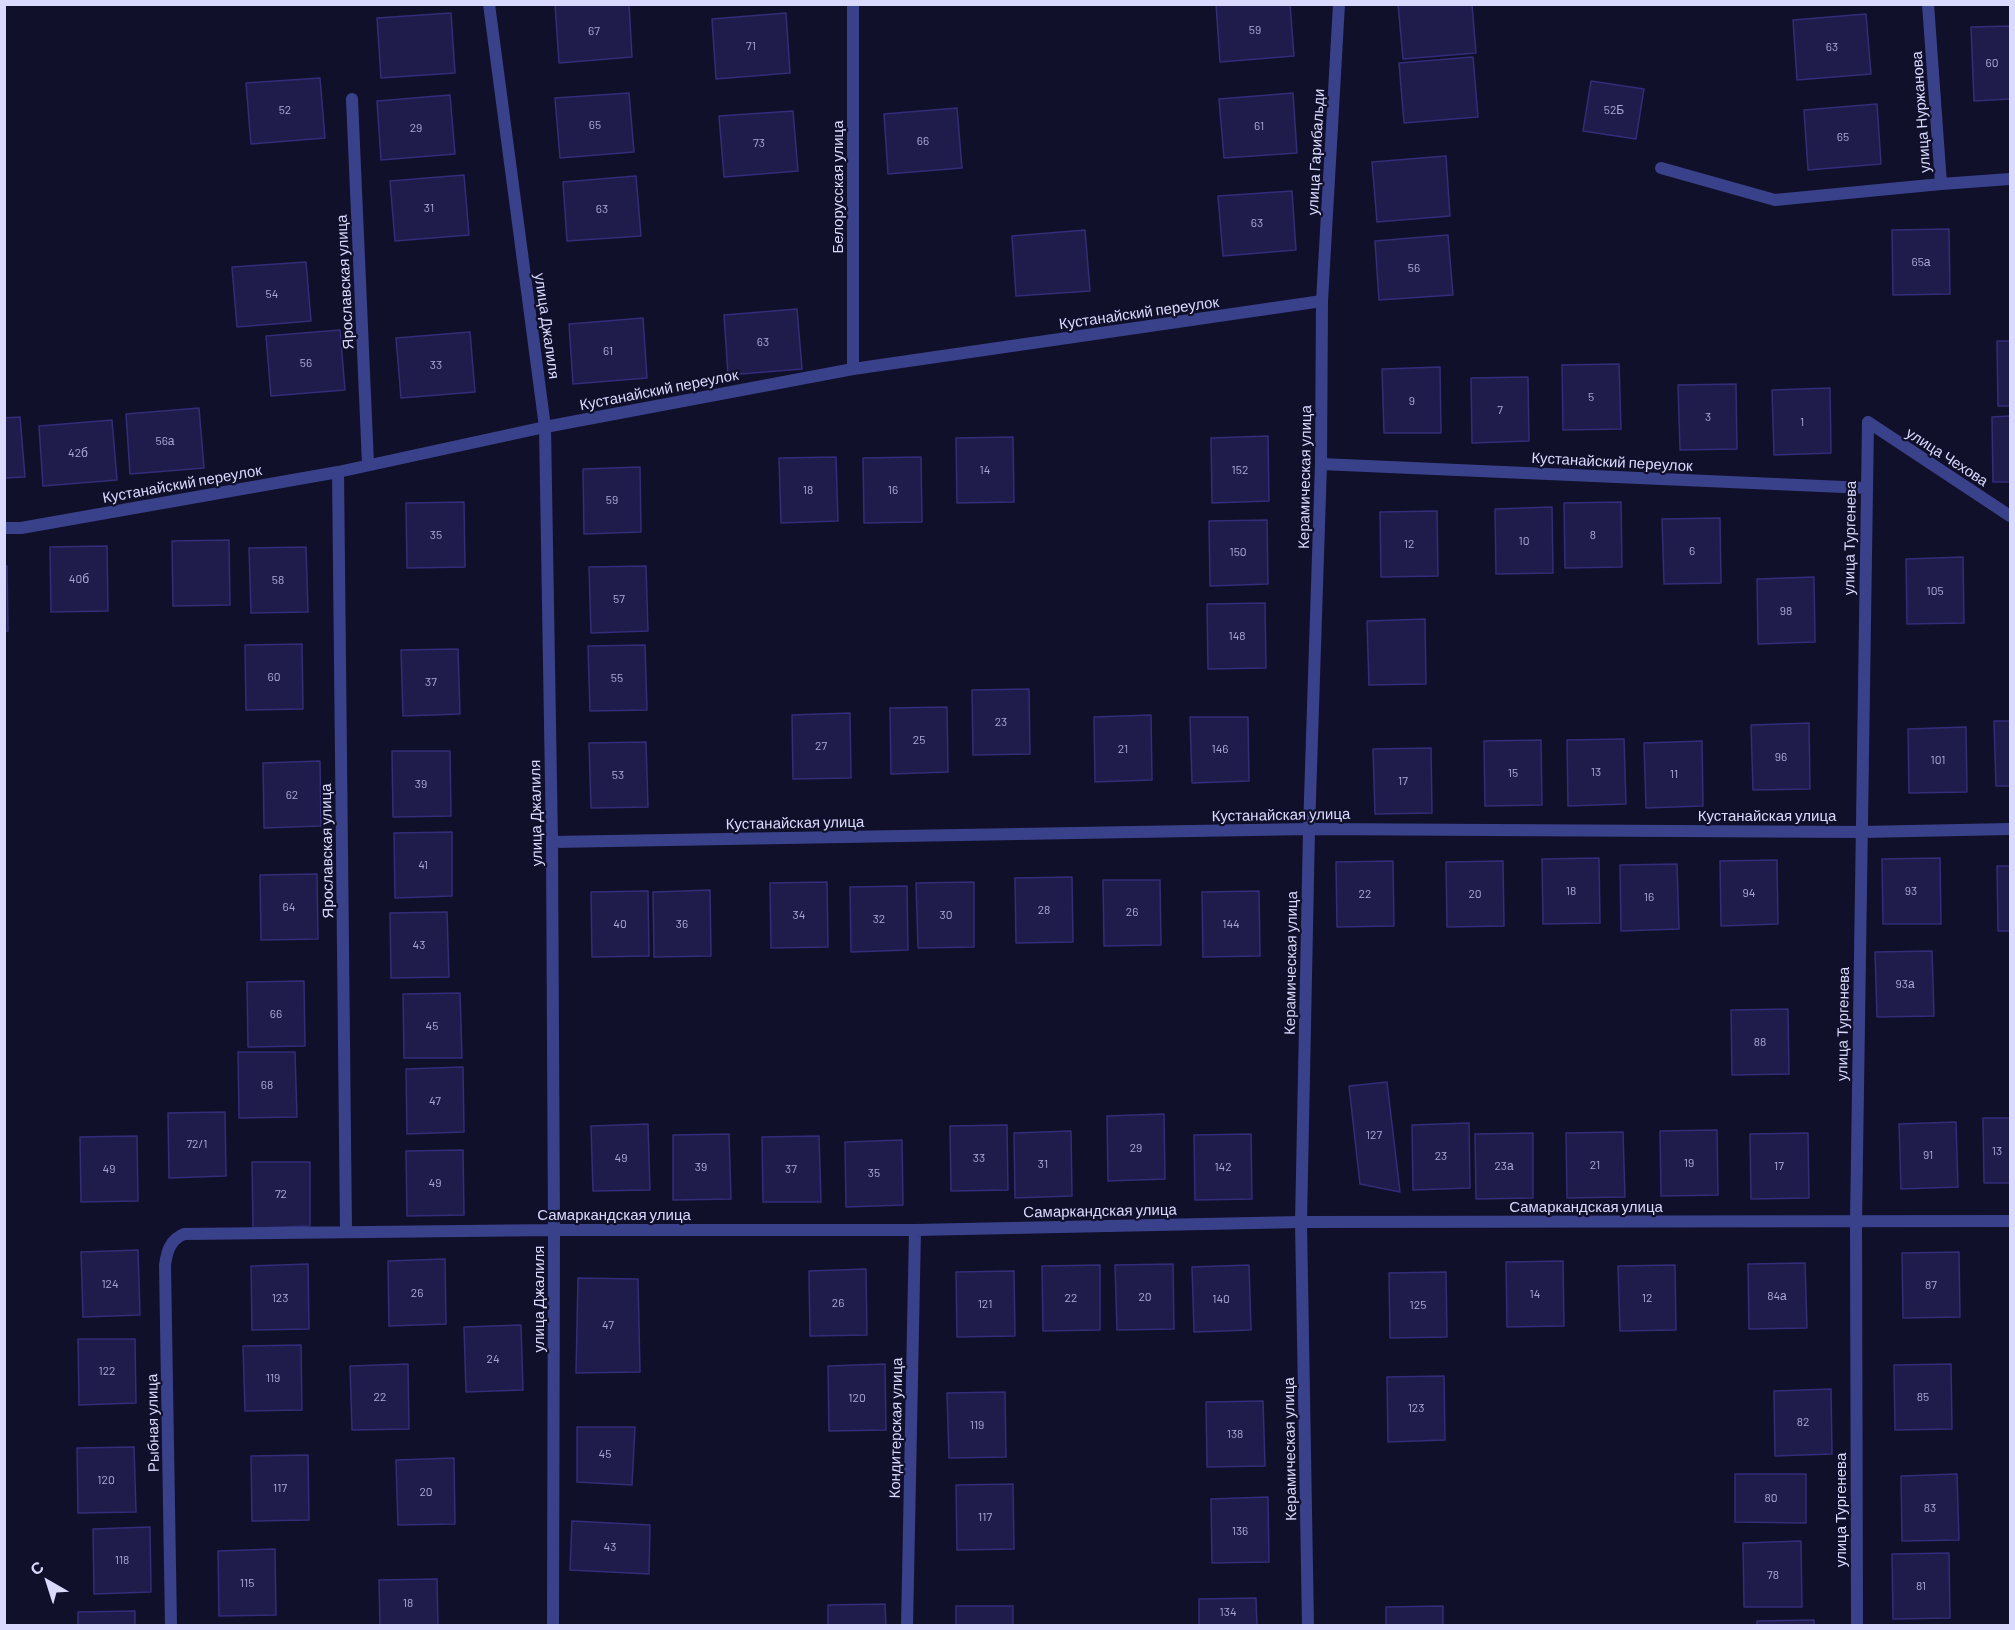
<!DOCTYPE html>
<html>
<head>
<meta charset="utf-8">
<style>
	body { margin:0 }
	#map { position:relative; width:2015px; height:1630px; overflow:hidden; background:#11102b; font-family:Barlow,sans-serif }
	canvas { display:block }
	.frame { position:absolute; inset:0; border:6px solid #dadaff; pointer-events:none }
	.north { position:absolute; left:18px; top:1552px; width:60px; height:60px; -webkit-text-stroke:4px #11102b; paint-order:stroke; rotate:321deg; font-size:16px; font-weight:700; line-height:24px; text-align:center; color:#dadaff }
	.north::after { content:''; display:block; margin:auto; width:21px; height:27px; background:#dadaff; clip-path:polygon(50% 0,100% 100%,50% 72%,0 100%) }
</style>
</head>
<body>
<div id="map">
<canvas width="2015" height="1630"></canvas>
<div class="frame"></div>
<div class="north">С</div>
</div>
<script>
const context = document.querySelector('canvas').getContext('2d');
context.lineJoin = 'round';
function fill(path, color) {
  context.fillStyle = color;
  context.fill(path, 'evenodd');
}
function trace(path, color, width, dash) {
  context.strokeStyle = color;
  context.lineWidth = width;
  context.lineCap = dash ? 'butt' : 'round';
  context.setLineDash(dash || []);
  context.stroke(path);
}
function drawText(font, color, halo, rows, align = 'center') {
  context.font = font + ' Barlow,sans-serif';
  context.lineWidth = 4.5;
  context.setLineDash([]);
  context.textBaseline = 'middle';
  context.strokeStyle = halo;
  context.fillStyle = color;
  for (const [text, x, y, turn = 0] of rows) {
    context.save();
    context.translate(x, y);
    context.rotate((+turn || 0) * Math.PI / 180);
    context.textAlign = isNaN(turn) ? turn : align;
    if (halo) context.strokeText(text, 0, 0);
    context.fillText(text, 0, 0);
    context.restore();
  }
}
const building = new Path2D(`
	M555 4H629L632 57 559 63Z
	M1216 4H1290L1294 56 1220 62Z
	M1398 4H1472L1476 53 1403 59Z
	M451 13 455 73 381 78 377 18Z
	M786 13 790 73 716 79 712 19Z
	M1866 14 1871 74 1797 80 1793 20Z
	M2010 26V99L1974 101 1971 27Z
	M1473 57 1478 117 1404 123 1399 63Z
	M320 78 325 138 251 144 246 83Z
	M1591 81 1644 89 1636 139 1583 131Z
	M629 93 634 152 560 158 555 98Z
	M1293 93 1297 153 1224 158 1219 99Z
	M450 95 455 154 381 160 377 101Z
	M1877 104 1881 164 1808 170 1804 110Z
	M957 108 962 168 888 174 884 114Z
	M793 111 798 171 724 177 719 116Z
	M1446 156 1450 216 1377 222 1372 162Z
	M464 175 469 235 395 241 390 181Z
	M636 176 641 236 567 241 563 182Z
	M1292 191 1296 250 1223 256 1218 196Z
	M1949 229 1950 294 1893 295 1892 230Z
	M1085 230 1090 291 1016 296 1012 236Z
	M1448 235 1453 295 1379 300 1375 241Z
	M306 262 311 321 237 327 232 267Z
	M797 309 802 369 728 375 724 315Z
	M643 318 647 378 573 384 569 324Z
	M340 330 345 390 271 396 266 336Z
	M470 332 475 392 401 398 396 338Z
	M1997 341H2010V406H1998Z
	M1619 364 1621 429 1563 430 1562 365Z
	M1440 367 1441 433H1384L1382 369Z
	M1528 377 1529 441 1472 443 1471 378Z
	M1736 384 1737 449 1680 450 1678 385Z
	M1830 388 1831 453 1774 455 1772 390Z
	M199 408 204 468 130 474 126 414Z
	M2010 416V482H1993L1992 417Z
	M20 417 25 477 4 478V418Z
	M112 420 117 480 43 486 39 426Z
	M1268 436 1269 501 1212 503 1211 438Z
	M1013 437 1014 502 957 503 956 438Z
	M836 457 838 521 781 523 779 458Z
	M921 457 922 522 864 523 863 458Z
	M640 467 641 532 584 534 583 469Z
	M464 502 465 567 407 568 406 503Z
	M1621 502 1622 567 1565 568 1564 503Z
	M1552 507 1553 573 1496 574 1495 509Z
	M1437 511 1438 576 1381 577 1380 512Z
	M1720 518 1721 583 1664 584 1662 519Z
	M1267 520 1268 584 1210 586 1209 521Z
	M229 540 230 605 173 606 172 541Z
	M107 546 108 611 51 612 50 547Z
	M306 547 308 612 251 613 249 548Z
	M1963 557 1964 623 1907 624 1906 559Z
	M4 566H7L8 631H4Z
	M646 566 648 631 591 633 589 567Z
	M1814 577 1815 642 1758 644 1757 579Z
	M1265 603 1266 668 1208 669 1207 604Z
	M1425 619 1426 684 1369 685 1367 621Z
	M302 644 303 709 246 710 245 645Z
	M645 645 647 710 590 711 588 646Z
	M458 649 460 714 403 716 401 650Z
	M1029 689 1030 754 973 755 972 690Z
	M947 707 948 772 891 774 890 708Z
	M850 713 851 778 793 779 792 715Z
	M1151 715 1152 780 1095 782 1094 717Z
	M1190 717H1248L1249 781 1192 783Z
	M1994 721H2010V786H1996Z
	M1809 723 1810 789 1753 790 1751 725Z
	M1966 727 1967 792 1909 793 1908 729Z
	M1624 739 1626 804 1568 806 1567 740Z
	M1541 740 1542 805 1485 806 1484 741Z
	M1702 741 1703 806 1646 808 1644 743Z
	M646 742 648 807 591 808 589 743Z
	M1431 748 1432 813 1375 814 1373 749Z
	M392 751H450L451 816 393 817Z
	M320 761 321 826 264 828 263 763Z
	M452 832V896L395 898 394 833Z
	M1599 858 1600 923 1543 924 1542 859Z
	M1940 858 1941 924H1883L1882 859Z
	M1777 860 1778 924 1721 926 1720 861Z
	M1393 861 1394 926 1337 927 1336 862Z
	M1503 861 1504 926 1447 927 1446 862Z
	M1677 864 1679 929 1621 931 1620 865Z
	M1997 866H2010V931H1998Z
	M317 874 318 939 261 940 260 875Z
	M1072 877 1073 942 1016 943 1015 878Z
	M1103 880H1160L1161 945 1104 946Z
	M827 882 828 947 771 948 770 883Z
	M974 882V947L918 948 916 883Z
	M907 886 908 950 851 952 850 887Z
	M710 890 711 956 654 957 653 892Z
	M648 891 649 956 592 957 591 892Z
	M1259 891 1260 956 1203 957 1202 892Z
	M447 912 449 977 391 978 390 913Z
	M1932 951 1934 1016 1877 1017 1875 952Z
	M304 981 305 1046 248 1047 247 982Z
	M460 993 462 1058H404L403 994Z
	M1788 1009 1789 1074 1732 1075 1731 1010Z
	M238 1052H295L297 1117 239 1118Z
	M463 1067 464 1132 407 1134 406 1069Z
	M1387 1082 1400 1192 1360 1184 1349 1086Z
	M225 1112 226 1176 169 1178 168 1113Z
	M1164 1114 1165 1179 1108 1181 1107 1116Z
	M1983 1118H2010V1183H1984Z
	M1956 1122 1958 1187 1901 1189 1899 1124Z
	M1469 1123 1470 1188 1413 1190 1412 1125Z
	M648 1124 650 1190 593 1191 591 1126Z
	M1007 1125 1008 1190 951 1191 950 1126Z
	M1717 1130 1718 1195 1661 1196 1660 1131Z
	M1071 1131 1072 1196 1015 1198 1014 1133Z
	M1623 1132 1625 1197 1567 1198 1566 1133Z
	M1533 1133V1198L1476 1199 1475 1134Z
	M1808 1133 1809 1198 1751 1199 1750 1134Z
	M729 1134 731 1199 673 1200V1135Z
	M1251 1134 1252 1199 1195 1200 1194 1135Z
	M137 1136 138 1201 81 1202 80 1137Z
	M819 1136 821 1202H763L762 1137Z
	M902 1140 903 1205 846 1207 845 1142Z
	M463 1150 464 1215 407 1216 406 1151Z
	M252 1162H310V1226L253 1228Z
	M138 1250 140 1315 83 1317 81 1252Z
	M1959 1252 1960 1317 1903 1318 1902 1253Z
	M445 1259 446 1324 389 1326 388 1261Z
	M1563 1261 1564 1326 1507 1327 1506 1262Z
	M1805 1263 1807 1328 1749 1329 1748 1264Z
	M308 1264 309 1329 252 1330 251 1266Z
	M1173 1264 1174 1329 1117 1330 1115 1265Z
	M1100 1265V1330L1043 1331 1042 1266Z
	M1249 1265 1251 1330 1194 1332 1192 1267Z
	M1675 1265 1676 1330 1620 1331 1618 1266Z
	M866 1269 867 1335 810 1336 809 1271Z
	M1014 1271 1015 1336 957 1337 956 1272Z
	M1446 1272 1447 1337 1390 1338 1389 1273Z
	M578 1278 638 1279 640 1372 576 1373Z
	M521 1325 523 1390 466 1392 464 1327Z
	M78 1339H135L136 1403 79 1405Z
	M301 1345 302 1410 245 1411 243 1346Z
	M408 1364 409 1429 352 1430 350 1366Z
	M885 1364 886 1430 829 1431 828 1366Z
	M1951 1364 1952 1429 1895 1430 1894 1365Z
	M1444 1376 1445 1440 1388 1442 1387 1377Z
	M1831 1389 1832 1454 1775 1456 1774 1391Z
	M1005 1392 1006 1457 949 1458 947 1393Z
	M1263 1401 1265 1466 1207 1467 1206 1402Z
	M577 1427H635L632 1485 577 1482Z
	M134 1447 136 1512 78 1513 77 1448Z
	M308 1455 309 1520 252 1521 251 1456Z
	M454 1458 455 1524 398 1525 396 1460Z
	M1735 1474H1806V1523L1735 1522Z
	M1957 1474 1959 1540 1902 1541 1901 1476Z
	M1013 1484 1014 1549 957 1550 956 1485Z
	M1268 1497 1269 1562 1212 1563 1211 1499Z
	M572 1521 650 1525 649 1574 570 1570Z
	M150 1527 151 1592 94 1594 93 1529Z
	M1801 1541 1802 1607H1744L1743 1543Z
	M275 1549 276 1615 219 1616 218 1551Z
	M1949 1553 1950 1618 1893 1619 1892 1554Z
	M437 1579 438 1626H380L379 1580Z
	M1256 1598 1257 1626H1199V1599Z
	M885 1604 886 1626H828V1605Z
	M956 1606H1013V1626H956Z
	M1443 1606V1626H1386V1607Z
	M135 1611V1626H78V1612Z
	M1814 1620V1626H1757V1621Z`);
fill(building, '#1f1c4c');
trace(building, '#322d79', 1.5);
trace(new Path2D(`
	M1661 168 1775 200 1941 184`), '#3a418b', 12);
trace(new Path2D(`
	M489 4 545 427 552 842 554 1230 553 1626
	M1928 4 1941 184 2010 179
	M352 99 368 464
	M853 369V4
	M1868 422 2010 516
	M1321 464 1866 488
	M338 472 346 1231
	M4 528H21L338 472 545 427 853 369 1322 301
	M552 842 1309 829 1861 832 2010 829
	M171 1626 165 1265C167 1251 170 1240 184 1234L554 1230H915L1301 1222 2010 1221
	M907 1626 915 1230
	M1857 1626 1856 1222 1868 422`), '#3a418b', 12);
trace(new Path2D(`
	M1308 1626 1301 1222 1309 829 1321 464 1322 301 1339 4`), '#3a418b', 12);
drawText('12px', '#abaad2', null, [
	["59",1255,30],
	["67",594,31],
	["71",751,46],
	["63",1832,47],
	["60",1992,63],
	["52",285,110],
	["52Б",1614,110],
	["65",595,125],
	["61",1259,126],
	["29",416,128],
	["65",1843,137],
	["66",923,141],
	["73",759,143],
	["31",429,208],
	["63",602,209],
	["63",1257,223],
	["65а",1921,262],
	["56",1414,268],
	["54",272,294],
	["63",763,342],
	["61",608,351],
	["56",306,363],
	["33",436,365],
	["5",1591,397],
	["9",1412,401],
	["7",1500,410],
	["3",1708,417],
	["1",1802,422],
	["56а",165,441],
	["42б",78,453],
	["14",985,470],
	["152",1240,470],
	["18",808,490],
	["16",893,490],
	["59",612,500],
	["35",436,535],
	["8",1593,535],
	["10",1524,541],
	["12",1409,544],
	["6",1692,551],
	["150",1238,552],
	["40б",79,579],
	["58",278,580],
	["105",1935,591],
	["57",619,599],
	["98",1786,611],
	["148",1237,636],
	["60",274,677],
	["55",617,678],
	["37",431,682],
	["23",1001,722],
	["25",919,740],
	["27",821,746],
	["21",1123,749],
	["146",1220,749],
	["96",1781,757],
	["101",1938,760],
	["13",1596,772],
	["15",1513,773],
	["11",1674,774],
	["53",618,775],
	["17",1403,781],
	["39",421,784],
	["62",292,795],
	["41",423,865],
	["18",1571,891],
	["93",1911,891],
	["94",1749,893],
	["22",1365,894],
	["20",1475,894],
	["16",1649,897],
	["64",289,907],
	["28",1044,910],
	["26",1132,912],
	["34",799,915],
	["30",946,915],
	["32",879,919],
	["40",620,924],
	["36",682,924],
	["144",1231,924],
	["43",419,945],
	["93а",1905,984],
	["66",276,1014],
	["45",432,1026],
	["88",1760,1042],
	["68",267,1085],
	["47",435,1101],
	["127",1374,1135],
	["72/1",197,1144],
	["29",1136,1148],
	["13",1997,1151],
	["91",1928,1155],
	["23",1441,1156],
	["49",621,1158],
	["33",979,1158],
	["19",1689,1163],
	["31",1043,1164],
	["21",1595,1165],
	["23а",1504,1166],
	["17",1779,1166],
	["39",701,1167],
	["142",1223,1167],
	["49",109,1169],
	["37",791,1169],
	["35",874,1173],
	["49",435,1183],
	["72",281,1194],
	["124",110,1284],
	["87",1931,1285],
	["26",417,1293],
	["14",1535,1294],
	["84а",1777,1296],
	["20",1145,1297],
	["123",280,1298],
	["22",1071,1298],
	["12",1647,1298],
	["140",1221,1299],
	["26",838,1303],
	["121",985,1304],
	["125",1418,1305],
	["47",608,1325],
	["24",493,1359],
	["122",107,1371],
	["119",273,1378],
	["22",380,1397],
	["85",1923,1397],
	["120",857,1398],
	["123",1416,1408],
	["82",1803,1422],
	["119",977,1425],
	["138",1235,1434],
	["45",605,1454],
	["120",106,1480],
	["117",280,1488],
	["20",426,1492],
	["80",1771,1498],
	["83",1930,1508],
	["117",985,1517],
	["136",1240,1531],
	["43",610,1547],
	["118",122,1560],
	["78",1773,1575],
	["115",247,1583],
	["81",1921,1586],
	["18",408,1603],
	["134",1228,1612]
]);
drawText('15px', '#dadaff', '#11102b', [
	["улица Нуржанова",1921,112,-94],
	["улица Гарибальди",1316,152,-87],
	["Белорусская улица",838,187,-90],
	["Ярославская улица",345,282,-93],
	["Кустанайский переулок",1139,313,-8],
	["улица Джалиля",547,326,82],
	["Кустанайский переулок",659,390,-11],
	["улица Чехова",1947,457,33],
	["Кустанайский переулок",1612,462,3],
	["Керамическая улица",1305,477,-89],
	["Кустанайский переулок",182,484,-10],
	["улица Тургенева",1850,538,-89],
	["улица Джалиля",536,813,-91],
	["Кустанайская улица",1281,815,-1],
	["Кустанайская улица",1767,816],
	["Кустанайская улица",795,823,-1],
	["Ярославская улица",327,851,-91],
	["Керамическая улица",1291,963,-89],
	["улица Тургенева",1843,1024,-89],
	["Самаркандская улица",1586,1207],
	["Самаркандская улица",1100,1211,-1],
	["Самаркандская улица",614,1215],
	["улица Джалиля",539,1299,-90],
	["Рыбная улица",153,1423,-91],
	["Кондитерская улица",896,1428,-89],
	["Керамическая улица",1290,1449,-91],
	["улица Тургенева",1841,1510,-90]
]);
</script>
</body>
</html>
